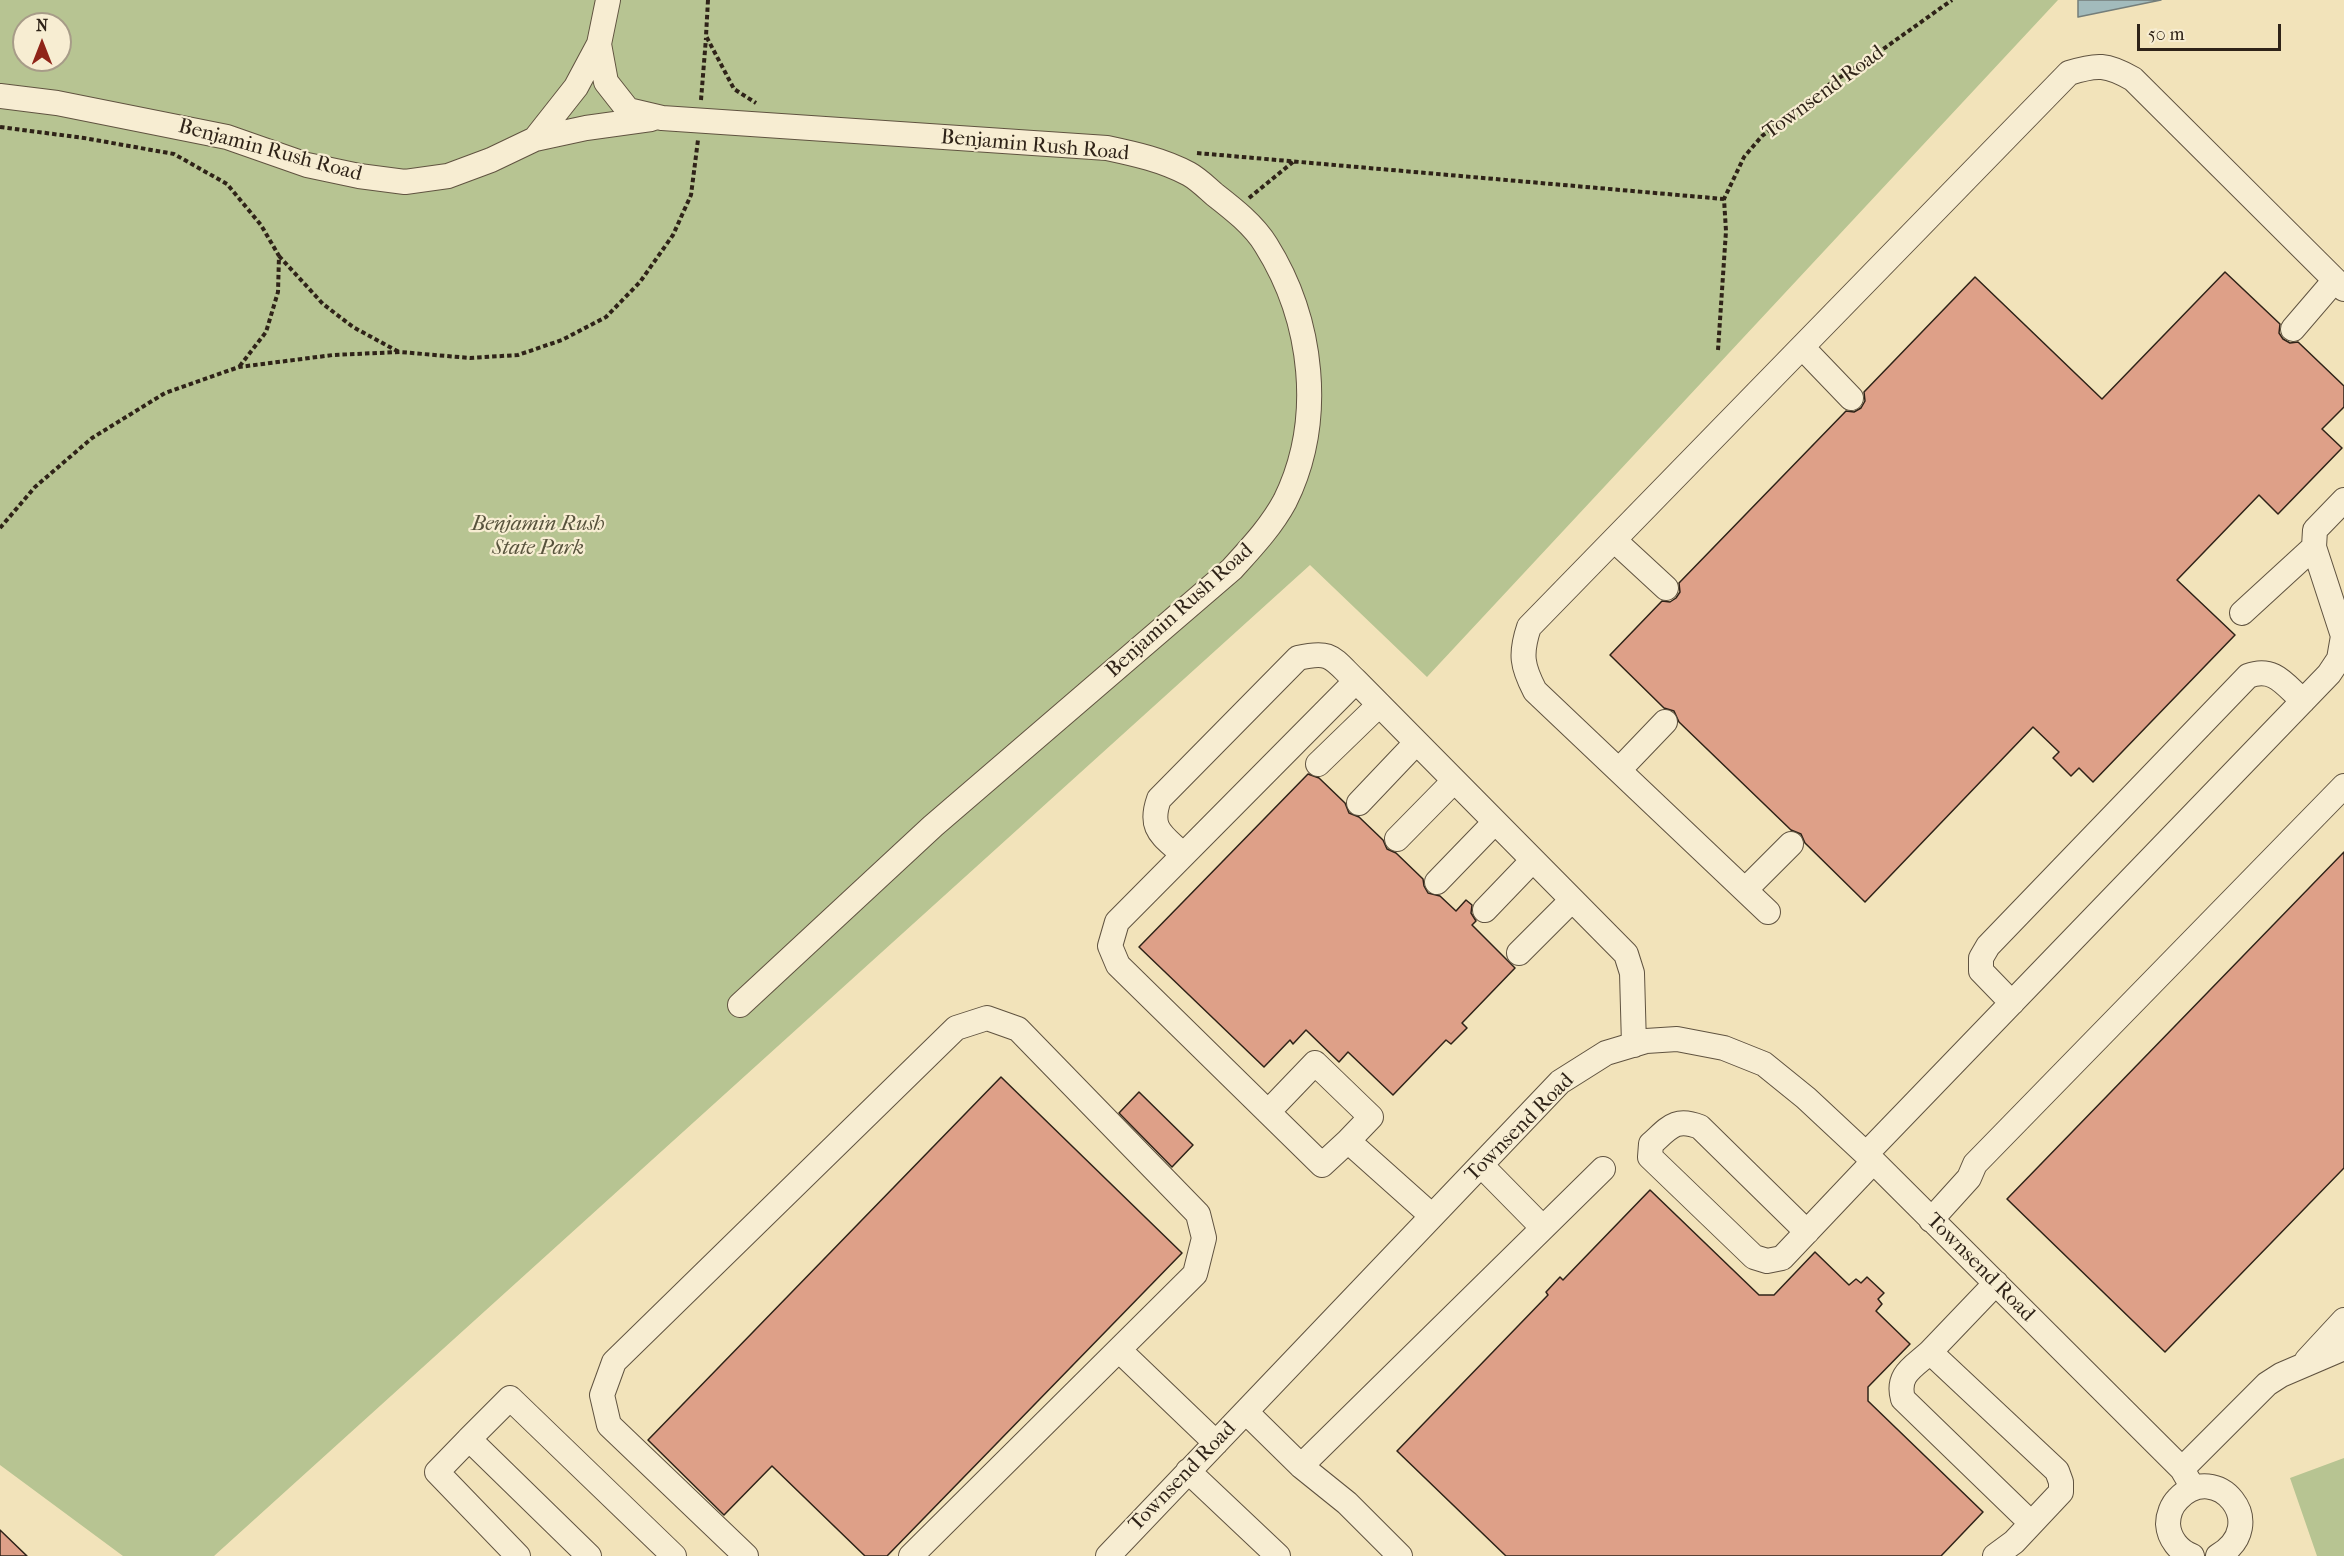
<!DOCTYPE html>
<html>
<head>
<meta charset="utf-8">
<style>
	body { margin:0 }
	#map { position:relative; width:2344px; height:1556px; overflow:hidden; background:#f2e3ba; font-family:"IM FELL French Canon",serif }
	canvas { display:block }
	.north { position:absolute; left:12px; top:12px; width:60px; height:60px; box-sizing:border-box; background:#f7edd2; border:2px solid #a79c88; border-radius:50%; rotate:0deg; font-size:16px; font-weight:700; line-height:24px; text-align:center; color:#2f2318 }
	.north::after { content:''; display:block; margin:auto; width:21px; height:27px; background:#8f2418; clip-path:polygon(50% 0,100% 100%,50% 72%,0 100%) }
	.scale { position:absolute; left:2137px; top:24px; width:144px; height:27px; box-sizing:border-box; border:3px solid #2f2318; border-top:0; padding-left:8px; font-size:18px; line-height:21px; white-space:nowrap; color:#2f2318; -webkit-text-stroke:4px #f7edd2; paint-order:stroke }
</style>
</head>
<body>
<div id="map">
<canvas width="2344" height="1556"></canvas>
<div class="north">N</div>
<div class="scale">50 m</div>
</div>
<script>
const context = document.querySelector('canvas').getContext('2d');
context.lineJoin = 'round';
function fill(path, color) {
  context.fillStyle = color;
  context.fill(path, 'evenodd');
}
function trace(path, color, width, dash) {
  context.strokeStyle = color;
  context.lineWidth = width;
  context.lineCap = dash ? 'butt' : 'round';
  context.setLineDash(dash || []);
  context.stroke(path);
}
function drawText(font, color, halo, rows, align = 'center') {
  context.font = font + ' "IM FELL French Canon",serif';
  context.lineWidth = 4.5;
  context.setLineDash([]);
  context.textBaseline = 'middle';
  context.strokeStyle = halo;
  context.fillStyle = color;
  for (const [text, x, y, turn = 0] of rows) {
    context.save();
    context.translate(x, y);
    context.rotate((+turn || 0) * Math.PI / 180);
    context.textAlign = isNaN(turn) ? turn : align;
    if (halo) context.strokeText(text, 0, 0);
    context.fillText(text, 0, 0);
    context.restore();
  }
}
fill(new Path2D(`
	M0 0H2058L1427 677 1310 565 214 1556H123L0 1465ZM24 24H60V60H24Z
	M2344 1458V1556H2317L2290 1478Z`), '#b7c492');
const water = new Path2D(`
	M2078 0H2161L2078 17Z`);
fill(water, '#a2bbbc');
trace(water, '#747e7a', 1.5);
const building = new Path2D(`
	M2225 272 2280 324 2279 333 2283 339 2290 343 2298 342 2344 386V407L2322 429 2342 448 2278 514 2259 495 2177 580 2235 635 2093 782 2079 768 2071 776 2053 758 2059 752 2033 727 1865 902 1805 843 1801 834 1791 830 1679 722 1674 711 1664 708 1610 655 1662 601 1670 602 1676 598 1680 592 1679 583 1846 411 1854 412 1861 408 1865 401 1864 392 1975 277 2102 399Z
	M1308 774 1319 778 1345 803 1349 813 1359 817 1383 840 1387 849 1396 853 1423 879 1424 886 1428 893 1440 896 1456 911 1466 900 1472 905 1471 913 1476 921 1472 925 1515 968 1462 1023 1467 1028 1451 1044 1446 1040 1393 1095 1348 1052 1339 1062 1306 1030 1293 1044 1290 1040 1264 1067 1139 947Z
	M2344 852V1168L2165 1352 2007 1199Z
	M1001 1077 1182 1253 887 1556H865L772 1466 724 1515 648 1440Z
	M1139 1092 1193 1145 1172 1167 1119 1113Z
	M1650 1190 1759 1295H1774L1815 1252 1849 1285 1856 1279 1861 1283 1867 1277 1884 1293 1878 1299 1882 1304 1876 1311 1910 1344 1868 1387V1401L1983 1512 1941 1556H1506L1397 1451 1548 1295 1546 1292 1560 1277 1563 1280Z
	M0 1530 27 1556H0Z`);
fill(building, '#dea088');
trace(building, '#2f2318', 1.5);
const minor = new Path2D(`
	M599 44 606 82 628 110 662 118 1107 148C1135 154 1163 160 1189 174 1198 179 1206 187 1214 194 1232 208 1254 225 1266 245 1313 320 1325 420 1285 501 1271 527 1251 548 1232 569L933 826 740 1005
	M0 96 57 103 227 137 307 165 359 176 405 182 448 176 491 160 535 139 576 87 599 44 608 0
	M535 139 586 128 651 119
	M2293 329 2335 280
	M1802 347 1851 398
	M1614 540 1666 588
	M2242 613 2314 547
	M1318 764 1379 705
	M1619 770 1665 722
	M1359 803 1416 743
	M1397 839 1454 781
	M1183 855C1163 835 1148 830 1159 799L1298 658C1332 650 1332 658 1356 681
	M1437 882 1495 822
	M1745 890 1791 844
	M1485 910 1533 860
	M1768 912 1535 691C1522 666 1520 654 1529 627L2069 73C2097 64 2107 64 2133 79L2344 289
	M1519 953 1572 900
	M2012 1003 1981 971V958L1988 946 2248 676C2274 666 2285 685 2303 701
	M1268 1112 1315 1063 1371 1117 1348 1141
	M1866 1154 2329 674 2339 659 2343 636 2314 547 2315 530 2344 500
	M1481 1165 1543 1228
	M1432 1216 1348 1141 1322 1165 1118 965 1110 946 1117 922 1356 681 1626 954 1632 973 1634 1045
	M1931 1220 1969 1178 1975 1164 2344 786
	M1807 1232 1700 1127C1675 1117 1669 1128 1651 1144L1650 1157 1754 1257 1767 1261 1782 1258 1873 1162
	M1119 1350 1216 1443
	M1930 1352C1914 1367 1896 1374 1903 1399L2031 1523
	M2307 1360 2344 1320
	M1246 1412 1301 1466 1347 1503 1400 1556
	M469 1439 437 1472 518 1556
	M1301 1466 1603 1169
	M2182 1469 2267 1384 2281 1375 2344 1348
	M1188 1471 1278 1556
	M589 1556 469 1439 510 1398 674 1556
	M746 1556 609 1425 602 1395 614 1362 956 1028 987 1018 1018 1029 1198 1214 1204 1238 1195 1274 911 1556
	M1108 1556 1560 1082 1606 1053 1646 1041 1677 1039 1724 1048 1764 1064 1806 1098 1866 1154 2182 1469 2193 1488
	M1995 1556 2014 1542 2061 1492V1482L2057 1471 1930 1352 1996 1283
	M2192 1556C2179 1551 2169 1539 2168 1524 2168 1515 2172 1505 2178 1499 2216 1459 2272 1524 2218 1556`);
trace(minor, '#605340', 26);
trace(new Path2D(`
	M708 0 706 36 734 89 756 103
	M701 100 706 38
	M0 127 84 138 174 154 227 184 261 225 279 256 278 292 266 332 239 367
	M1197 153 1724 199
	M1249 198 1293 162
	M279 256 323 304 353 327 399 352
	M1718 350 1726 231 1724 199 1744 157 1762 136 1831 83 1872 57 1952 0
	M0 528 35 487 92 438 165 393 239 367 333 355 400 352 470 358 518 355 562 340 606 317 640 282 673 235 691 195 698 140`), '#2f2318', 4, [4.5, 3]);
trace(minor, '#f7edd2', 24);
drawText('21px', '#2f2318', '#f7edd2', [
	["Townsend Road",1824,93,-36],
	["Benjamin Rush Road",1035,146,5],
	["Benjamin Rush Road",270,151,15],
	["Benjamin Rush Road",1180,611,-42],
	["Townsend Road",1520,1128,-45],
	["Townsend Road",1980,1268,45],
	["Townsend Road",1183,1477,-46]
]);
drawText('italic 21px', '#58533d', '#f7edd2', [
	["Benjamin Rush",538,525],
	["State Park",538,549]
]);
</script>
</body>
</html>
